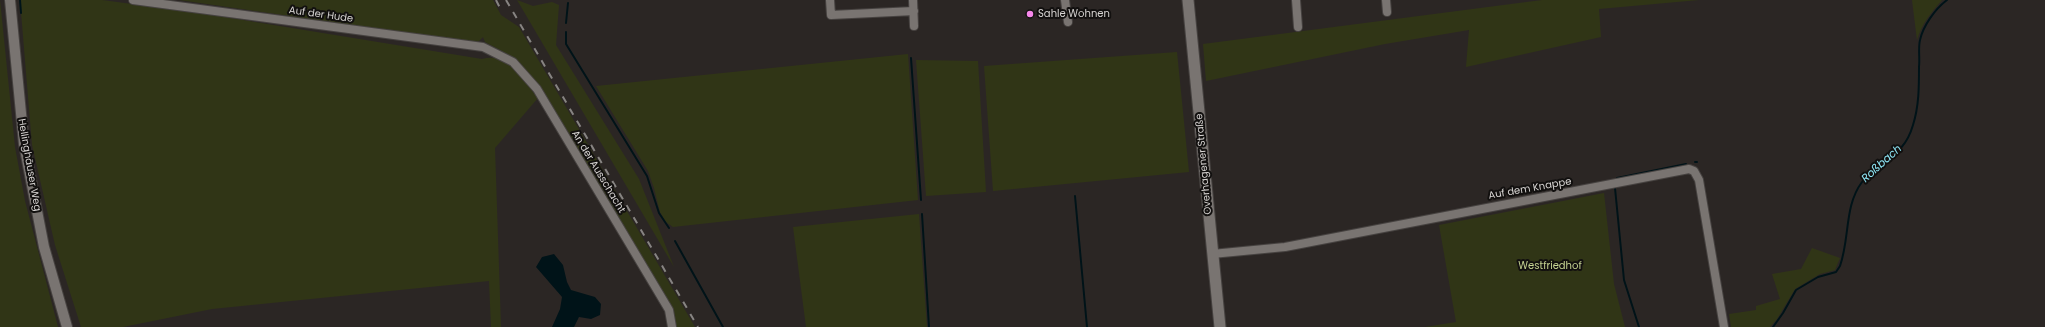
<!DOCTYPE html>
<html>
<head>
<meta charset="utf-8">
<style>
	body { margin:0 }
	canvas { display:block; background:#2b2624 }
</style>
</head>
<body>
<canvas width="2045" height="327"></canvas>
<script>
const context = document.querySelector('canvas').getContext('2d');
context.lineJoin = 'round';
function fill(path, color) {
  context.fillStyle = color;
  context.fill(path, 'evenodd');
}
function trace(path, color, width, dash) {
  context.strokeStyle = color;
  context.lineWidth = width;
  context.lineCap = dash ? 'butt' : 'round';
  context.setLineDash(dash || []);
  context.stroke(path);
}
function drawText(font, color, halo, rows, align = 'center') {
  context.font = font + ' Poppins,sans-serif';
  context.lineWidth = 4;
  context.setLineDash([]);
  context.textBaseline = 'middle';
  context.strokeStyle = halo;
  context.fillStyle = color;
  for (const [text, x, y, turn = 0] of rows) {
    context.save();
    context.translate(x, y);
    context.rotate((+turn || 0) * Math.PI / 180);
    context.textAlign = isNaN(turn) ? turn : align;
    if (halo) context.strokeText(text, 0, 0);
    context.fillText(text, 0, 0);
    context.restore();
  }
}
fill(new Path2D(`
	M0 0 15 147 25 201 58 327H0Z
	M20 0H102L200 13 482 59C508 51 524 81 538 98L495 148 501 327H491L489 281 212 309 123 327H81L55 245 32 145Z
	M179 0H493L501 15 519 27 695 327H675L672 309 540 86 515 58 485 42 483 37 477 43Z
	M517 0 533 6 552 2 559 5 556 45 639 179 674 267Z
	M1542 0H1699L1599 9 1601 37 1466 67 1469 30 1385 44 1206 81 1203 44Z
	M1912 0H1942C1931 13 1922 23 1917 40Z
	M1177 52 1189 172 993 191 984 66Z
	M908 54 918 200 673 227 666 222 660 212 654 188 648 171 596 86Z
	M916 60 978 61 986 192 926 196Z
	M1604 193 1614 284 1625 327H1425L1456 322 1439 225Z
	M919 214 927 327H806L793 227Z
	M1812 248 1840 258 1835 270 1820 274 1795 289 1777 319 1770 327H1731L1729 314 1756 310V306L1780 299 1772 274 1801 269Z`), '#303516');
fill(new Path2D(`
	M554 254 563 265 567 282 571 290 595 297 601 304 600 315 591 319 579 317 574 327H552L560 309 562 297 536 267 542 257Z`), '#001318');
trace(new Path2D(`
	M20 0 21 13
	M566 23 568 3
	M566 32V44L647 176 659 213 669 228
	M911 58 921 200
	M1695 162H1697
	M1617 178 1686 164
	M1615 188 1624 280 1639 327
	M1075 196 1087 327
	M922 214 929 327
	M675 241 723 327
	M1773 327 1783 313 1796 290 1818 277 1836 272 1840 266C1850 238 1844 206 1862 182 1880 156 1903 160 1913 125 1919 106 1919 87 1919 67 1920 59 1918 48 1920 40 1923 26 1935 9 1947 0`), '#001318', 2);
const minor = new Path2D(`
	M133 0 483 47 513 62 537 89 669 310 672 327
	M830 0 831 15 914 11
	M913 0 914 26
	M1065 0 1068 22
	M1296 0 1298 27
	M1386 0 1387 12
	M1212 254 1285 247 1689 169 1694 171 1699 180 1724 327`);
const tertiary = new Path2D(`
	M10 0 24 144 44 247 67 327`);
const secondary = new Path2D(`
	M1188 0 1220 327`);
trace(minor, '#464240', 10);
trace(tertiary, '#464240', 12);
trace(secondary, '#464240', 13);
trace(minor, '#797471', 8);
trace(tertiary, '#797471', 10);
trace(secondary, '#797471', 11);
trace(new Path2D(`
	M496 0 500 8
	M506 0 698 327`), '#878482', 2, [7, 7]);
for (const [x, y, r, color] of [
	[1030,14,4,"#f788eb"]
]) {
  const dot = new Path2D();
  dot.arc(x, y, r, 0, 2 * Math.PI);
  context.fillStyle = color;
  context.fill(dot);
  trace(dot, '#12100f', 1.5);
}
drawText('10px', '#d7d4d2', '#12100f', [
	["Sahle Wohnen",1038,14]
], 'left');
drawText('10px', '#d7d4d2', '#12100f', [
	["Auf der Hude",321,15,8],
	["Overhagener Straße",1204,164,-95],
	["Hellinghäuser Weg",29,165,80],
	["An der Ausschacht",598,172,59],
	["Auf dem Knappe",1530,189,-10]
]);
drawText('10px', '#c6d492', '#12100f', [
	["Westfriedhof",1550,266]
]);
drawText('italic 11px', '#8ee7f7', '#12100f', [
	["Roßbach",1882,164,-42]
]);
</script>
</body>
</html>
